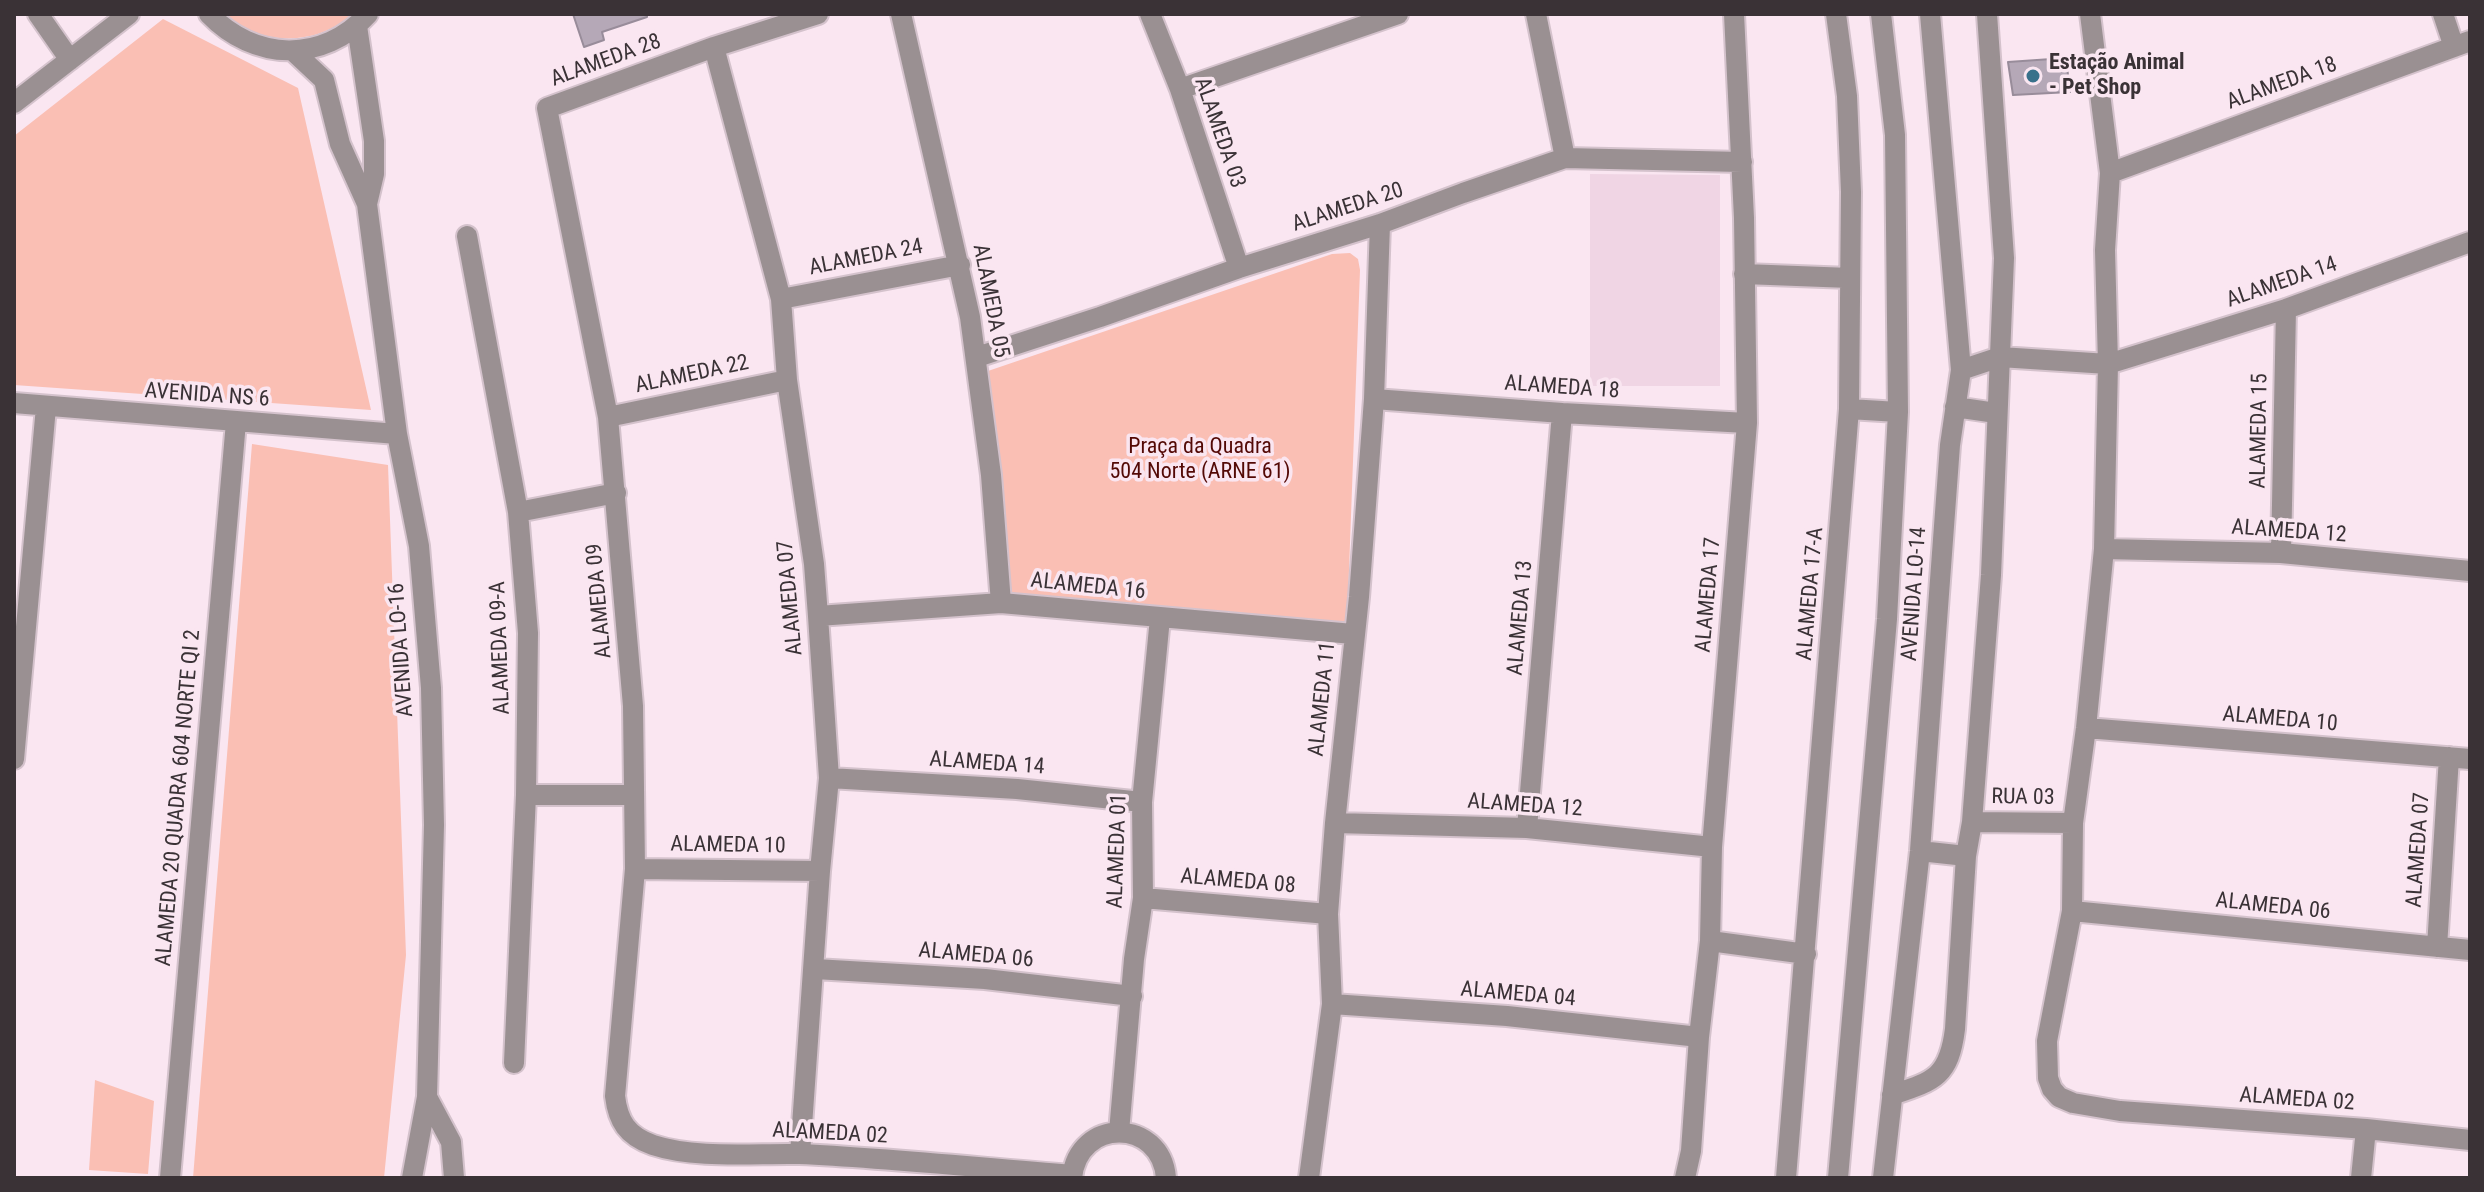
<!DOCTYPE html>
<html>
<head>
<meta charset="utf-8">
<style>
	body { margin:0 }
	#map { position:relative; width:2484px; height:1192px; overflow:hidden; background:#fae6f1; font-family:"Roboto Condensed",sans-serif }
	canvas { display:block }
	.frame { position:absolute; inset:0; border:16px solid #3a3236; pointer-events:none }
</style>
</head>
<body>
<div id="map">
<canvas width="2484" height="1192"></canvas>
<div class="frame"></div>
</div>
<script>
const context = document.querySelector('canvas').getContext('2d');
context.lineJoin = 'round';
function fill(path, color) {
  context.fillStyle = color;
  context.fill(path, 'evenodd');
}
function trace(path, color, width, dash) {
  context.strokeStyle = color;
  context.lineWidth = width;
  context.lineCap = dash ? 'butt' : 'round';
  context.setLineDash(dash || []);
  context.stroke(path);
}
function drawText(font, color, halo, rows, align = 'center') {
  context.font = font + ' "Roboto Condensed",sans-serif';
  context.lineWidth = 7;
  context.setLineDash([]);
  context.textBaseline = 'middle';
  context.strokeStyle = halo;
  context.fillStyle = color;
  for (const [text, x, y, turn = 0] of rows) {
    context.save();
    context.translate(x, y);
    context.rotate((+turn || 0) * Math.PI / 180);
    context.textAlign = isNaN(turn) ? turn : align;
    if (halo) context.strokeText(text, 0, 0);
    context.fillText(text, 0, 0);
    context.restore();
  }
}
fill(new Path2D(`
	M1590 174 1720 175V386H1590Z`), '#f0d5e4');
fill(new Path2D(`
	M227 14H351C320 46 257 47 227 14Z
	M163 19 298 88 371 410 14 385V136Z
	M1350 253 1358 259 1360 270 1347 625 1010 598 988 371 1332 254Z
	M252 444 388 465 406 955 384 1178H193Z
	M95 1080 154 1101 148 1174 89 1170Z`), '#fabfb4');
const building = new Path2D(`
	M573 14H647V17L602 32 604 40 584 47Z
	M2066 58 2070 92 2013 95 2008 62Z`);
fill(building, '#b5a8b7');
trace(building, '#988c9a', 2);
const minor = new Path2D(`
	M38 14 70 60
	M209 14C254 61 323 64 368 14
	M818 14 714 47 547 108 608 417 633 706 635 869 615 1096C618 1121 627 1136 653 1145 695 1159 755 1153 799 1154 890 1158 981 1168 1072 1175
	M901 14 970 317 991 475 1001 603
	M1150 14 1180 89 1239 268
	M1536 14 1565 158
	M2090 14 2110 173 2105 250 2108 364 2104 549 2086 728 2073 823 2072 911 2047 1041 2048 1078 2052 1089 2059 1097 2073 1103 2120 1111 2366 1129 2470 1140
	M2443 14 2454 47
	M357 26 374 141V174L367 204
	M714 47 781 299 787 380 814 564 818 616 829 778 820 871 800 1154
	M293 51 324 80 340 144 367 204 397 434 419 546 431 688 434 825 427 1097 412 1178
	M1180 89 1398 14
	M14 103 129 14
	M2110 173 2470 41
	M467 236 518 512 528 633 526 795 514 1063
	M1744 274 1850 278
	M781 299 960 265
	M977 357 1100 317 1239 268 1380 224 1463 193 1565 158 1742 162
	M1961 370 2000 357 2108 364 2286 309 2470 242
	M1374 399 1562 413 1747 423
	M14 403 397 434
	M1955 407 1996 413
	M1849 409 1898 412
	M608 417 787 380
	M518 512 616 493
	M2104 549 2281 553 2470 571
	M2281 553 2286 309
	M818 616 1001 603 1353 634
	M2086 728 2470 759
	M14 759 46 407
	M829 778 1017 789 1142 802
	M526 795H634
	M1972 822 2073 823
	M1335 823 1527 828 1712 847
	M1527 828 1562 413
	M1920 851 1966 856
	M635 869 820 871
	M1143 898 1328 914
	M2072 911 2470 950
	M1710 941 1806 954
	M2437 947 2449 757
	M815 969 985 979 1132 996
	M1332 1004 1507 1016 1699 1037
	M1892 1095C1934 1081 1949 1077 1955 1029L1966 856 1972 822 1991 575 2004 258 1987 14
	M427 1097 451 1142 454 1178
	M1119 1132 1134 959 1143 898 1142 802 1160 618
	M170 1178 236 422
	M1072 1178C1078 1117 1161 1118 1166 1178
	M1309 1178 1332 1004 1328 914 1335 823 1359 597 1374 399 1380 224
	M1685 1178 1691 1151 1699 1037 1710 941 1712 847 1747 423 1744 218 1734 14
	M1786 1178 1849 409 1851 192 1847 96 1836 14
	M1838 1178 1887 619 1898 412 1895 135 1881 14
	M1883 1178 1920 851 1950 445 1961 370 1930 14
	M2361 1178 2366 1129`);
trace(minor, '#d4c2cc', 24);
trace(minor, '#9a9092', 20);
for (const [x, y, r, color] of [
	[2033,76,8,"#38718b"]
]) {
  const dot = new Path2D();
  dot.arc(x, y, r, 0, 2 * Math.PI);
  context.fillStyle = color;
  context.fill(dot);
  trace(dot, '#fae6f1', 3);
}
drawText('22px', '#3a3236', '#fae6f1', [
	["ALAMEDA 28",606,61,-20],
	["ALAMEDA 18",2282,84,-20],
	["ALAMEDA 03",1219,133,71],
	["ALAMEDA 20",1348,208,-18],
	["ALAMEDA 24",866,258,-11],
	["ALAMEDA 14",2282,283,-19],
	["ALAMEDA 05",990,301,79],
	["ALAMEDA 22",692,375,-12],
	["ALAMEDA 18",1562,388,4],
	["AVENIDA NS 6",207,396,4],
	["ALAMEDA 15",2260,431,-89],
	["ALAMEDA 12",2289,532,4],
	["ALAMEDA 16",1088,587,6],
	["ALAMEDA 17-A",1811,594,-85],
	["AVENIDA LO-14",1915,594,-86],
	["ALAMEDA 17",1709,595,-85],
	["ALAMEDA 07",791,598,-95],
	["ALAMEDA 09",600,601,-95],
	["ALAMEDA 13",1521,618,-85],
	["ALAMEDA 09-A",501,648,-92],
	["AVENIDA LO-16",402,650,-94],
	["ALAMEDA 11",1323,699,-84],
	["ALAMEDA 10",2280,720,5],
	["ALAMEDA 14",987,764,4],
	["ALAMEDA 20 QUADRA 604 NORTE QI 2",179,798,-85],
	["RUA 03",2023,798,1],
	["ALAMEDA 12",1525,806,4],
	["ALAMEDA 10",728,846,1],
	["ALAMEDA 07",2419,850,-86],
	["ALAMEDA 01",1118,851,-88],
	["ALAMEDA 08",1238,882,5],
	["ALAMEDA 06",2273,907,6],
	["ALAMEDA 06",976,956,5],
	["ALAMEDA 04",1518,995,5],
	["ALAMEDA 02",2297,1100,4],
	["ALAMEDA 02",830,1134,3]
]);
drawText('bold 22px', '#3a3236', '#fae6f1', [
	["Estação Animal",2049,63],
	["- Pet Shop",2049,88]
], 'left');
drawText('22px', '#530905', '#fae6f1', [
	["Praça da Quadra",1200,447],
	["504 Norte (ARNE 61)",1200,472]
]);
</script>
</body>
</html>
